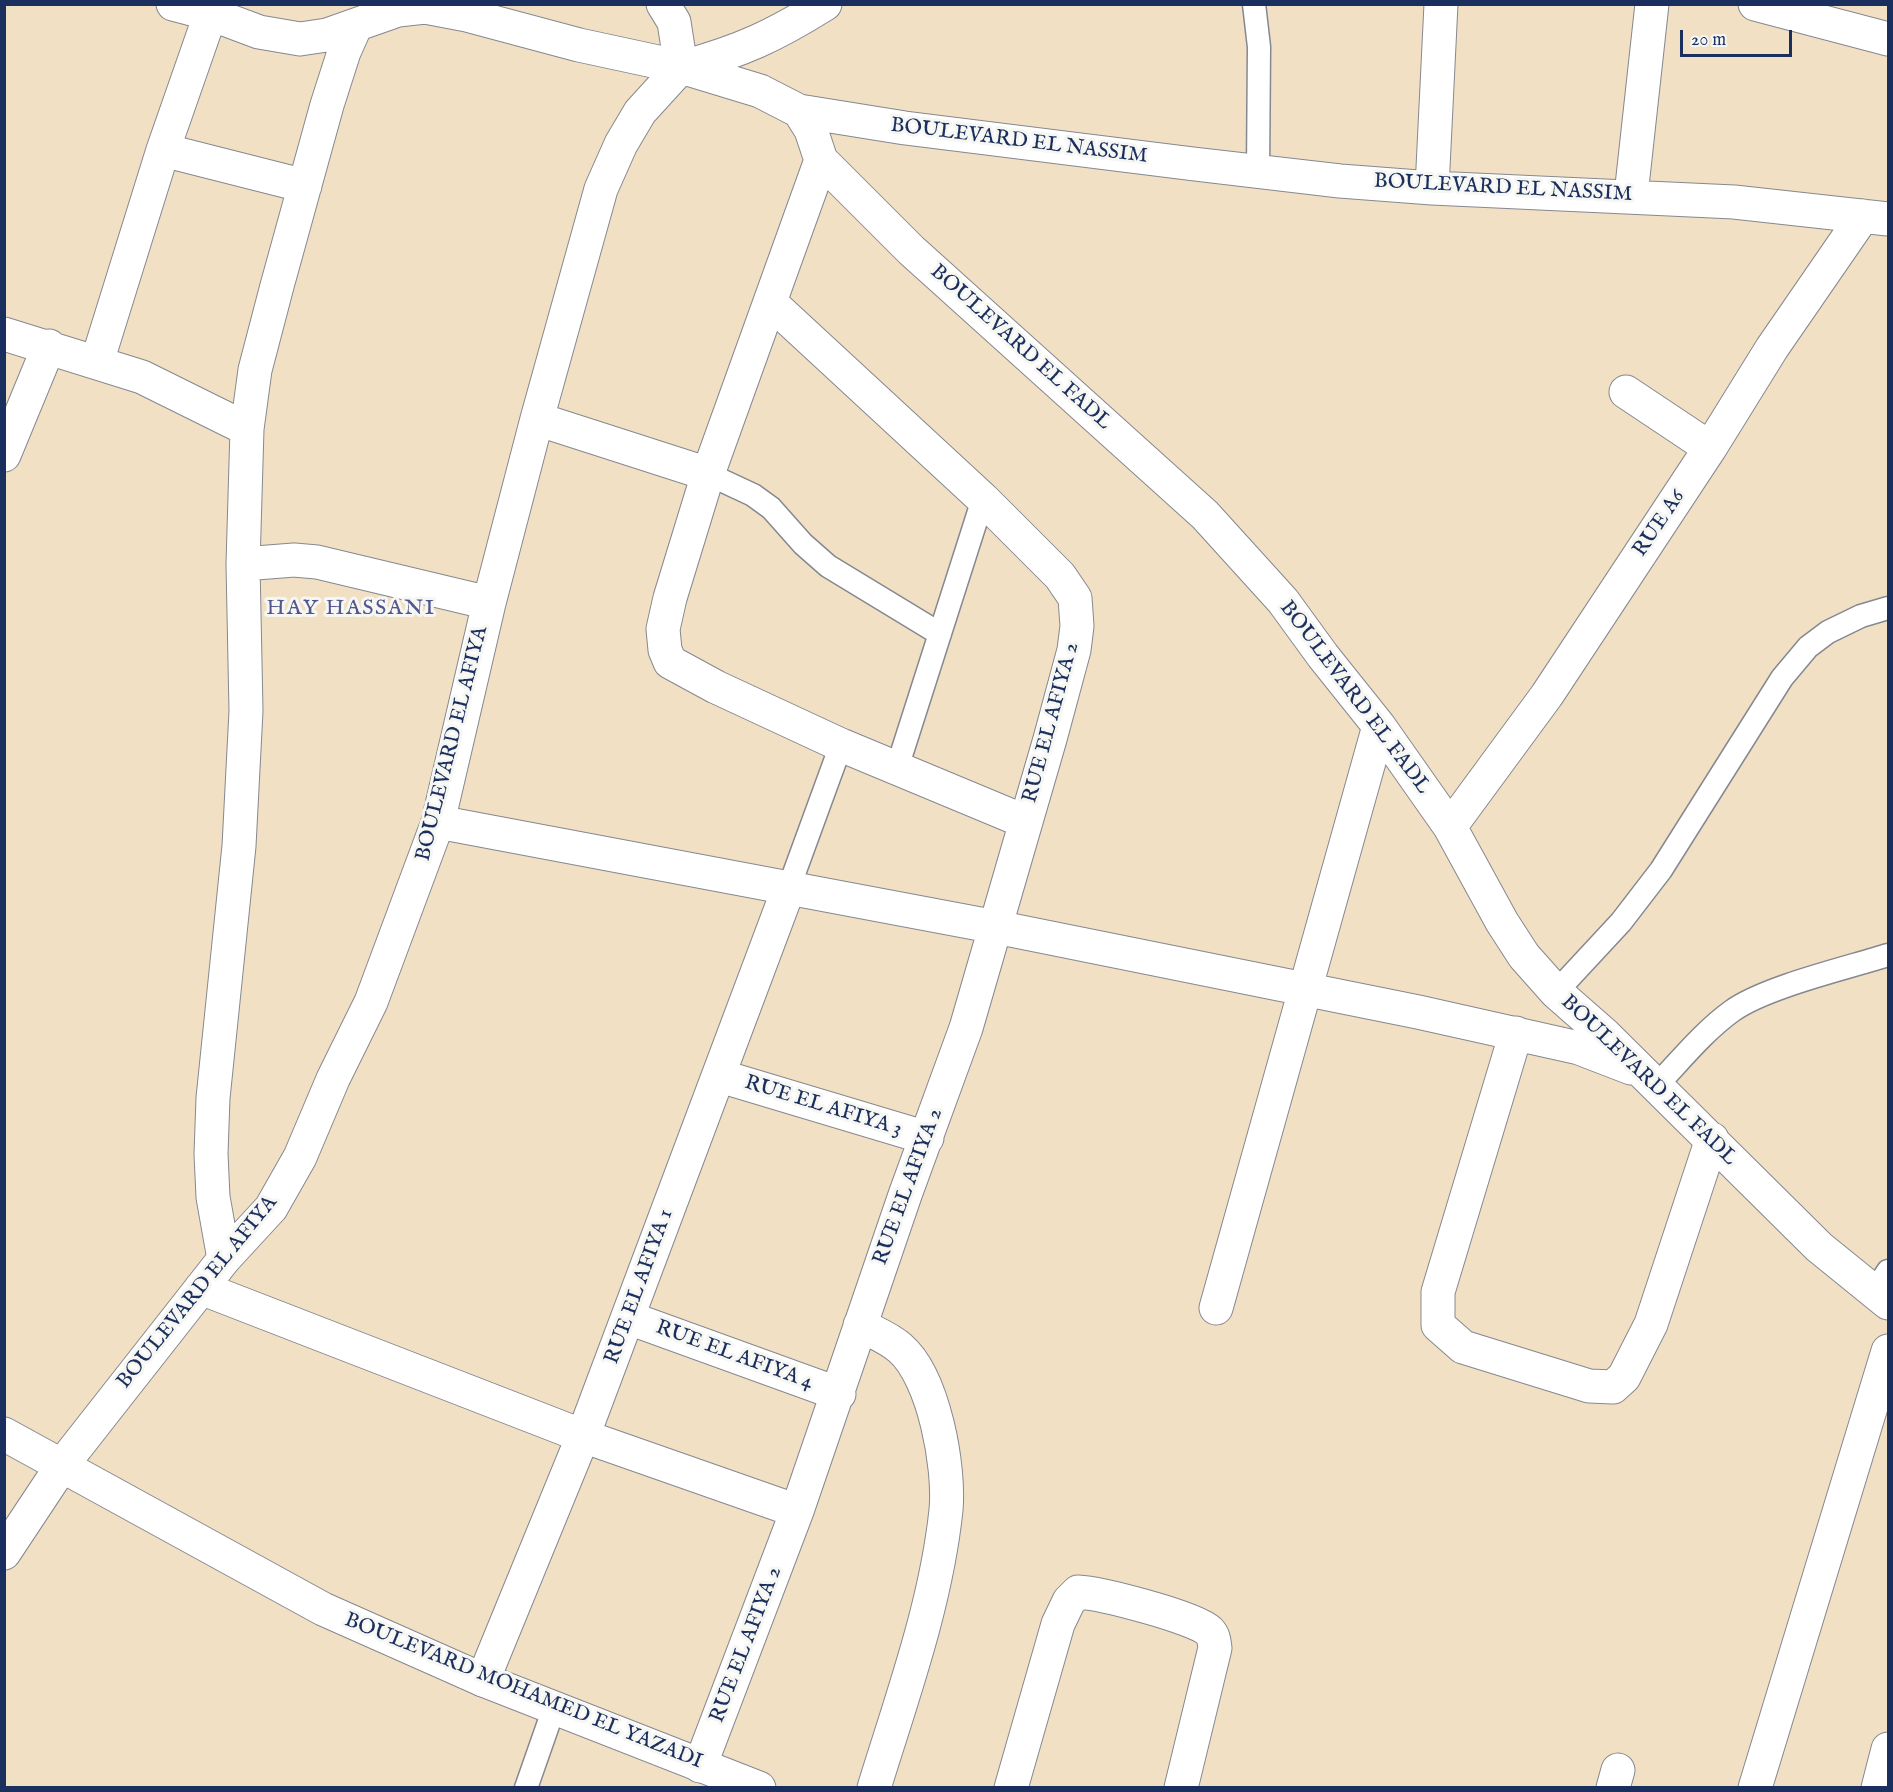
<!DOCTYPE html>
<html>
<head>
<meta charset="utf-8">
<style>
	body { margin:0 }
	#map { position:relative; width:1893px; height:1792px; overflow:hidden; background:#f1e0c3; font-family:"IM FELL English",serif }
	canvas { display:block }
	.frame { position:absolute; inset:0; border:6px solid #1b2f5e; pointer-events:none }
	.scale { position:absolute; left:1680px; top:30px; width:112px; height:27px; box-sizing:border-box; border:3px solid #1b2f5e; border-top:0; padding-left:8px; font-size:18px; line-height:21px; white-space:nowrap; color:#1b2f5e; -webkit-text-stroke:4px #f6f6f2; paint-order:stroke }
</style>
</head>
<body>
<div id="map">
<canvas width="1893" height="1792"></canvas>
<div class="frame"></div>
<div class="scale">20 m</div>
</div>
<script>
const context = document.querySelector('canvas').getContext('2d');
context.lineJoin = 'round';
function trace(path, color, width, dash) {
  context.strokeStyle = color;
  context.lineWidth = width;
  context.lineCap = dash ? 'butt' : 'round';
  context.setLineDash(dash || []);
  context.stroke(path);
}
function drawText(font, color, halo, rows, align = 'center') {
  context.font = font + ' "IM FELL English",serif';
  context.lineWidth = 6;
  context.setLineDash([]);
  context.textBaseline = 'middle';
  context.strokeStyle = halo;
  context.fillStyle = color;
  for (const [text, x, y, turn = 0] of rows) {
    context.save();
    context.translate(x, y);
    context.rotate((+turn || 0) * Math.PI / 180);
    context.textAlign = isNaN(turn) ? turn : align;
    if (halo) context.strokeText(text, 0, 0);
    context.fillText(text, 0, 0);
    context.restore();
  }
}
const service = new Path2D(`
	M1254 4 1259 47 1258 172
	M708 474 753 495 771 508 803 544 828 566 940 634
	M897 768 983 499
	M788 890 841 745
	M1556 992 1621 922 1661 870 1782 678 1808 647 1828 632 1861 616 1888 608
	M1656 1086C1680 1061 1703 1032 1732 1011 1765 987 1847 968 1888 955
	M1874 1292 1888 1271
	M526 1788 554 1708`);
const minor = new Path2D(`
	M173 4 211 14 259 32 300 39 327 35 398 10 425 7 467 15 579 45 681 67 760 91 799 111 905 128 1194 164 1340 181 1432 188 1734 202 1888 219
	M663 4 674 22 681 67
	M1755 4 1888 39
	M683 67C741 51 774 36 825 4
	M799 111 811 130 821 160 911 250 1205 515 1283 601 1323 656 1379 726 1450 827 1502 922 1524 956 1556 992 1605 1035 1819 1247 1888 1303
	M163 150 305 186
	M821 160 708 474 670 598 663 629 665 650 670 662 716 687 841 745 1026 822
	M1432 188 1441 4
	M1631 195 1652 4
	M4 334 142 377 247 429
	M97 362 163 150 214 4
	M1626 392 1710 448
	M537 419 708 474
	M4 455 49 346
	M243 564 294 560 317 562 489 603
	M438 822 996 927 1418 1012 1579 1048 1631 1068
	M1450 827 1547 695 1710 448 1772 348 1863 216
	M1516 1033 1438 1292V1325L1463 1347 1589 1386 1613 1387 1624 1377 1651 1324 1712 1139
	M720 1076 927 1138
	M224 1259 213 1197 211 1154 213 1098 239 846 246 711 243 564 247 429 255 370 277 286 327 105 344 52 356 25
	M201 1288 583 1436 797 1511
	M1216 1308 1379 726
	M629 1318 839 1394
	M860 1325C873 1332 889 1338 900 1348 934 1377 950 1467 946 1510 936 1605 902 1697 874 1788
	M4 1553 63 1464 224 1259 271 1208 300 1157 333 1079 371 1002 438 822 489 603 537 419 601 189 621 144 640 112 681 67
	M483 1680 583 1436 788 890
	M700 1766 797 1511 905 1195 966 1028 1050 739 1074 650 1077 626 1075 598 1060 576 983 499 771 303
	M1011 1788 1058 1624 1069 1601 1078 1592C1100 1593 1194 1617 1209 1631 1214 1636 1214 1641 1215 1648L1181 1788
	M1613 1788 1618 1770
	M1755 1788 1888 1351
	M1878 1788 1888 1749`);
const tertiary = new Path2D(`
	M4 1434 323 1609 483 1680 759 1788`);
trace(service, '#868890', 25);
trace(minor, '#868890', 35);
trace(tertiary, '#868890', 35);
trace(service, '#fff', 22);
trace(minor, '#fff', 33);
trace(tertiary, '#fff', 33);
drawText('21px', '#1b2f5e', '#f6f6f2', [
	["BOULEVARD EL NASSIM",1019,142,7],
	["BOULEVARD EL NASSIM",1503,189,3],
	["BOULEVARD EL FADL",1020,348,42],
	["RUE A6",1660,524,-56],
	["BOULEVARD EL FADL",1354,698,53],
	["RUE EL AFIYA 2",1052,723,-75],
	["BOULEVARD EL AFIYA",453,744,-76],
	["BOULEVARD EL FADL",1648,1081,44],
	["RUE EL AFIYA 3",823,1107,17],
	["RUE EL AFIYA 2",909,1187,-70],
	["RUE EL AFIYA 1",640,1287,-70],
	["BOULEVARD EL AFIYA",198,1293,-51],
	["RUE EL AFIYA 4",734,1356,20],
	["RUE EL AFIYA 2",747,1645,-69],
	["BOULEVARD MOHAMED EL YAZADI",523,1692,22]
]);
context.letterSpacing = '1.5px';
drawText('22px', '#51568f', '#f6f6f2', [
	["HAY HASSANI",351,609]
]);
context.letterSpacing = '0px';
</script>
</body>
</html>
